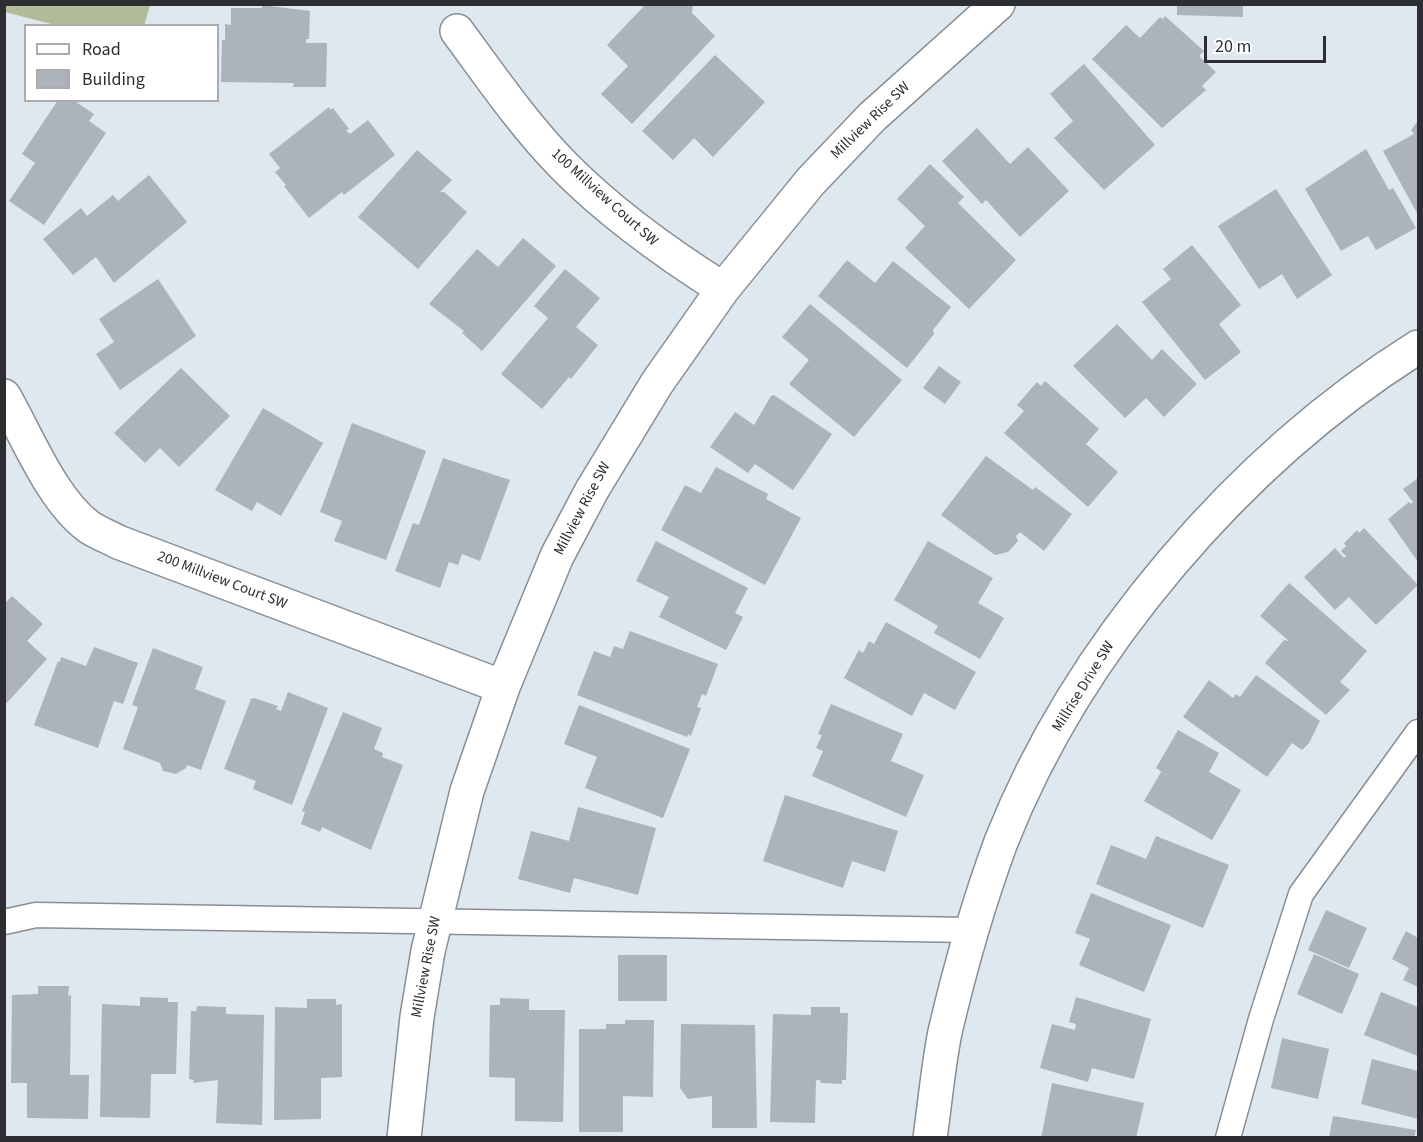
<!DOCTYPE html>
<html>
<head>
<meta charset="utf-8">
<style>
	body { margin:0 }
	#map { position:relative; width:1423px; height:1142px; overflow:hidden; background:#dfe7ef; font-family:"Source Sans 3",sans-serif }
	canvas { display:block }
	.frame { position:absolute; inset:0; border:6px solid #2c2e32; pointer-events:none }
	.legend { position:absolute; left:24px; top:24px; width:195px; height:78px; box-sizing:border-box; background:#fff; border:2px solid #ababad; margin:0; padding:8px 10px; list-style:none; font-size:18px; color:#2c2e32 }
	.legend li { display:flex; align-items:center; gap:12px; height:30px }
	.legend b { width:30px; border:2px solid #ababad }
	.scale { position:absolute; left:1204px; top:36px; width:122px; height:27px; box-sizing:border-box; border:3px solid #2c2e32; border-top:0; padding-left:8px; font-size:18px; line-height:21px; white-space:nowrap; color:#2c2e32; -webkit-text-stroke:4px #fff; paint-order:stroke }
</style>
</head>
<body>
<div id="map">
<canvas width="1423" height="1142"></canvas>
<div class="frame"></div>
<ul class="legend">
<li><b style="height:8px;background:#fff"></b>Road</li>
<li><b style="height:16px;background:#acb3bb"></b>Building</li>
</ul>
<div class="scale">20 m</div>
</div>
<script>
const context = document.querySelector('canvas').getContext('2d');
context.lineJoin = 'round';
function fill(path, color) {
  context.fillStyle = color;
  context.fill(path, 'evenodd');
}
function trace(path, color, width, dash) {
  context.strokeStyle = color;
  context.lineWidth = width;
  context.lineCap = dash ? 'butt' : 'round';
  context.setLineDash(dash || []);
  context.stroke(path);
}
function drawText(font, color, halo, rows, align = 'center') {
  context.font = font + ' "Source Sans 3",sans-serif';
  context.lineWidth = 4.5;
  context.setLineDash([]);
  context.textBaseline = 'middle';
  context.strokeStyle = halo;
  context.fillStyle = color;
  for (const [text, x, y, turn = 0] of rows) {
    context.save();
    context.translate(x, y);
    context.rotate((+turn || 0) * Math.PI / 180);
    context.textAlign = isNaN(turn) ? turn : align;
    if (halo) context.strokeText(text, 0, 0);
    context.fillText(text, 0, 0);
    context.restore();
  }
}
fill(new Path2D(`
	M4 5 5 4 150 5 144 26 55 25 5 12Z`), '#b1bb97');
fill(new Path2D(`
	M646 4H693L692 13 715 36 632 124 601 94 628 66 607 45Z
	M1177 4H1243V17L1177 15Z
	M262 5 310 11 309 39H306V43H327L326 87H293L294 83 221 82 222 40H225V24L231 25V8H262Z
	M1165 16 1204 51 1199 56 1216 72 1202 86 1206 90 1162 128 1092 59 1126 25 1140 38 1160 17 1163 19Z
	M715 55 765 102 713 157 694 138 673 160 642 131Z
	M1084 64 1155 145 1104 190 1054 138 1073 121 1050 94Z
	M58 100H73L94 114 89 121 106 133 44 225 9 201 35 163 22 154Z
	M329 107 330 110 333 108 349 129 346 130 350 134 368 120 395 155 344 195 342 192 309 218 284 186 286 185 275 172 280 168 269 154Z
	M1418 121V215L1383 151 1414 134 1411 130Z
	M977 128 1010 164 1028 147 1069 191 1020 237 986 200 982 204 942 161Z
	M1366 149 1389 190 1393 188 1416 228 1376 250 1368 236 1341 251 1305 189Z
	M417 150 452 180 440 192H444L467 212 418 269 358 217Z
	M930 164 964 197 958 203 1016 260 969 309 905 248 925 226 897 199Z
	M149 175 187 222 114 283 96 257 73 275 43 239 81 208 87 216 113 195 118 201Z
	M1276 189 1332 275 1297 299 1282 274 1259 289 1218 226Z
	M523 238 556 266 482 351 462 333 464 331 429 304 477 249 498 267Z
	M1192 245 1241 305 1219 324 1241 352 1205 380 1142 302 1171 279 1163 269Z
	M847 260 875 283 893 261 951 307 933 330 934 334 907 368 818 296Z
	M565 269 600 298 576 327 598 345 571 379 569 377 542 409 501 374 548 318 534 306Z
	M158 279 196 336 120 390 96 354 114 342 99 319Z
	M810 304 902 380 854 437 789 384 809 360 782 337Z
	M1117 324 1152 360 1162 349 1197 384 1164 417 1146 398 1125 418 1073 366Z
	M939 366 961 382 945 404 923 388Z
	M181 368 230 416 179 467 160 448 145 463 114 433Z
	M1045 381 1099 429 1086 444 1118 472 1088 507 1004 433 1024 411 1017 405 1037 382 1041 386Z
	M774 395 832 434 793 490 755 464 748 473 710 447 735 412 754 425 771 396Z
	M263 408 323 443 281 516 257 502 252 511 215 490Z
	M352 423 426 451 386 560 334 541 342 521 320 512Z
	M986 456 1033 490 1035 487 1072 514 1044 551 1020 532 1016 536 1018 541 1008 552 995 555 941 515Z
	M443 458 510 480 480 561 462 554 458 565 449 562 440 588 395 571 413 523 419 525Z
	M716 467 768 494 766 499 801 518 765 585 661 530 685 485 701 493Z
	M1418 478V562L1388 519 1409 502 1411 504 1413 502 1403 489Z
	M1364 528 1418 585 1376 625 1349 597 1335 610 1304 577 1335 548 1344 558 1346 556 1341 551 1346 546 1344 543 1357 530 1359 533Z
	M656 541 748 588 735 613 743 617 726 650 659 617 669 597 636 581Z
	M928 541 993 578 978 603 1004 618 980 659 934 633 938 626 894 600Z
	M1289 583 1367 651 1340 682 1350 690 1326 715 1265 663 1284 640 1289 641 1260 616Z
	M12 596 43 624 27 641 47 659 4 706V604Z
	M886 622 976 672 955 710 924 693 912 716 844 678 859 650 863 653 869 641 874 644Z
	M630 631 718 664 706 696 702 694 697 707 701 708 691 736 688 734 687 737 577 695 594 651 610 657 614 646 623 649Z
	M94 647 138 663 123 704 114 701 98 748 34 725 58 661 60 662 61 657 86 666Z
	M153 648 203 667 195 689 226 701 201 770 187 765 186 768 176 774 163 771 160 763 123 749 138 707 132 705Z
	M1256 675 1320 721 1309 743 1302 750 1292 743 1267 777 1183 717 1209 680 1233 698 1236 694 1240 697Z
	M288 692 328 708 292 805 253 789 256 781 224 769 251 699 254 698 278 706 276 709 281 711Z
	M831 704 903 734 891 761 924 775 906 817 812 776 823 751 816 748 822 735 818 734Z
	M579 705 690 749 663 818 585 788 597 757 564 744Z
	M343 712 382 728 374 749 383 753 382 757 403 765 371 850 322 827 320 832 301 824 305 812 302 811Z
	M1178 730 1219 753 1209 772 1241 790 1212 840 1144 801 1161 772 1169 777 1156 768Z
	M785 795 898 831 885 872 852 861 843 888 763 861Z
	M578 807 656 828 638 895 574 878 570 893 518 879 531 831 569 841Z
	M1156 836 1229 865 1203 928 1096 884 1111 845 1146 859Z
	M1091 893 1171 925 1144 992 1079 965 1090 939 1075 933Z
	M1326 910 1367 928 1349 968 1308 950Z
	M1406 931 1418 938V987L1403 980 1409 968 1392 959Z
	M1314 954 1359 974 1342 1014 1297 994Z
	M618 955H667V1001H618Z
	M38 986H69L68 996 71 995 70 1075H89L88 1119 27 1118V1083H11L12 995 38 994Z
	M1381 992 1418 1007V1056L1364 1035Z
	M140 997 168 998V1002H178L176 1074H151L150 1118 100 1117 102 1004 140 1006Z
	M1076 997 1151 1019 1134 1079 1092 1068 1088 1082 1040 1068 1052 1024 1075 1030 1076 1024 1069 1022Z
	M500 998 529 999V1010H565L563 1122 515 1121V1078L489 1077 490 1005H500Z
	M307 999H336V1005L342 1004V1077L321 1078V1119L274 1120 275 1007 307 1008Z
	M197 1006 226 1007V1014L264 1015 262 1125 216 1123 218 1080 193 1083 194 1080 189 1079 191 1011H196Z
	M811 1007H840V1013H848L846 1080H842V1084L821 1083 820 1080H816L815 1123 770 1122 773 1014 811 1015Z
	M625 1020H654L653 1097 623 1096V1132H579V1029H606V1024H625Z
	M681 1024 755 1025 757 1128H712V1096L688 1099 680 1088Z
	M1282 1038 1329 1049 1318 1099 1271 1088Z
	M1372 1059 1418 1071V1119L1361 1104Z
	M1052 1083 1144 1103 1136 1138H1041Z
	M1333 1116 1416 1130 1414 1138H1329Z`), '#acb3bb');
const service = new Path2D(`
	M4 922 36 915 971 930
	M1228 1138 1261 1019 1301 894 1418 732`);
const minor = new Path2D(`
	M457 31C491 77 523 124 563 165 610 213 666 253 723 289
	M4 396C27 436 52 500 89 527 98 533 109 537 118 542L503 687
	M404 1138 417 1017 428 951 467 791 503 687 557 556 592 490 657 383 723 289 811 181 872 117 998 4
	M930 1138C935 1103 938 1067 945 1032 960 968 978 904 1001 842 1078 646 1241 458 1418 347`);
trace(service, '#878e95', 27);
trace(minor, '#878e95', 36);
trace(service, '#fff', 24);
trace(minor, '#fff', 33);
drawText('15px', '#2c2e32', '#fff', [
	["Millview Rise SW",871,121,-44],
	["100 Millview Court SW",604,198,42],
	["Millview Rise SW",583,509,-62],
	["200 Millview Court SW",222,581,21],
	["Millrise Drive SW",1084,687,-58],
	["Millview Rise SW",427,967,-79]
]);
</script>
</body>
</html>
